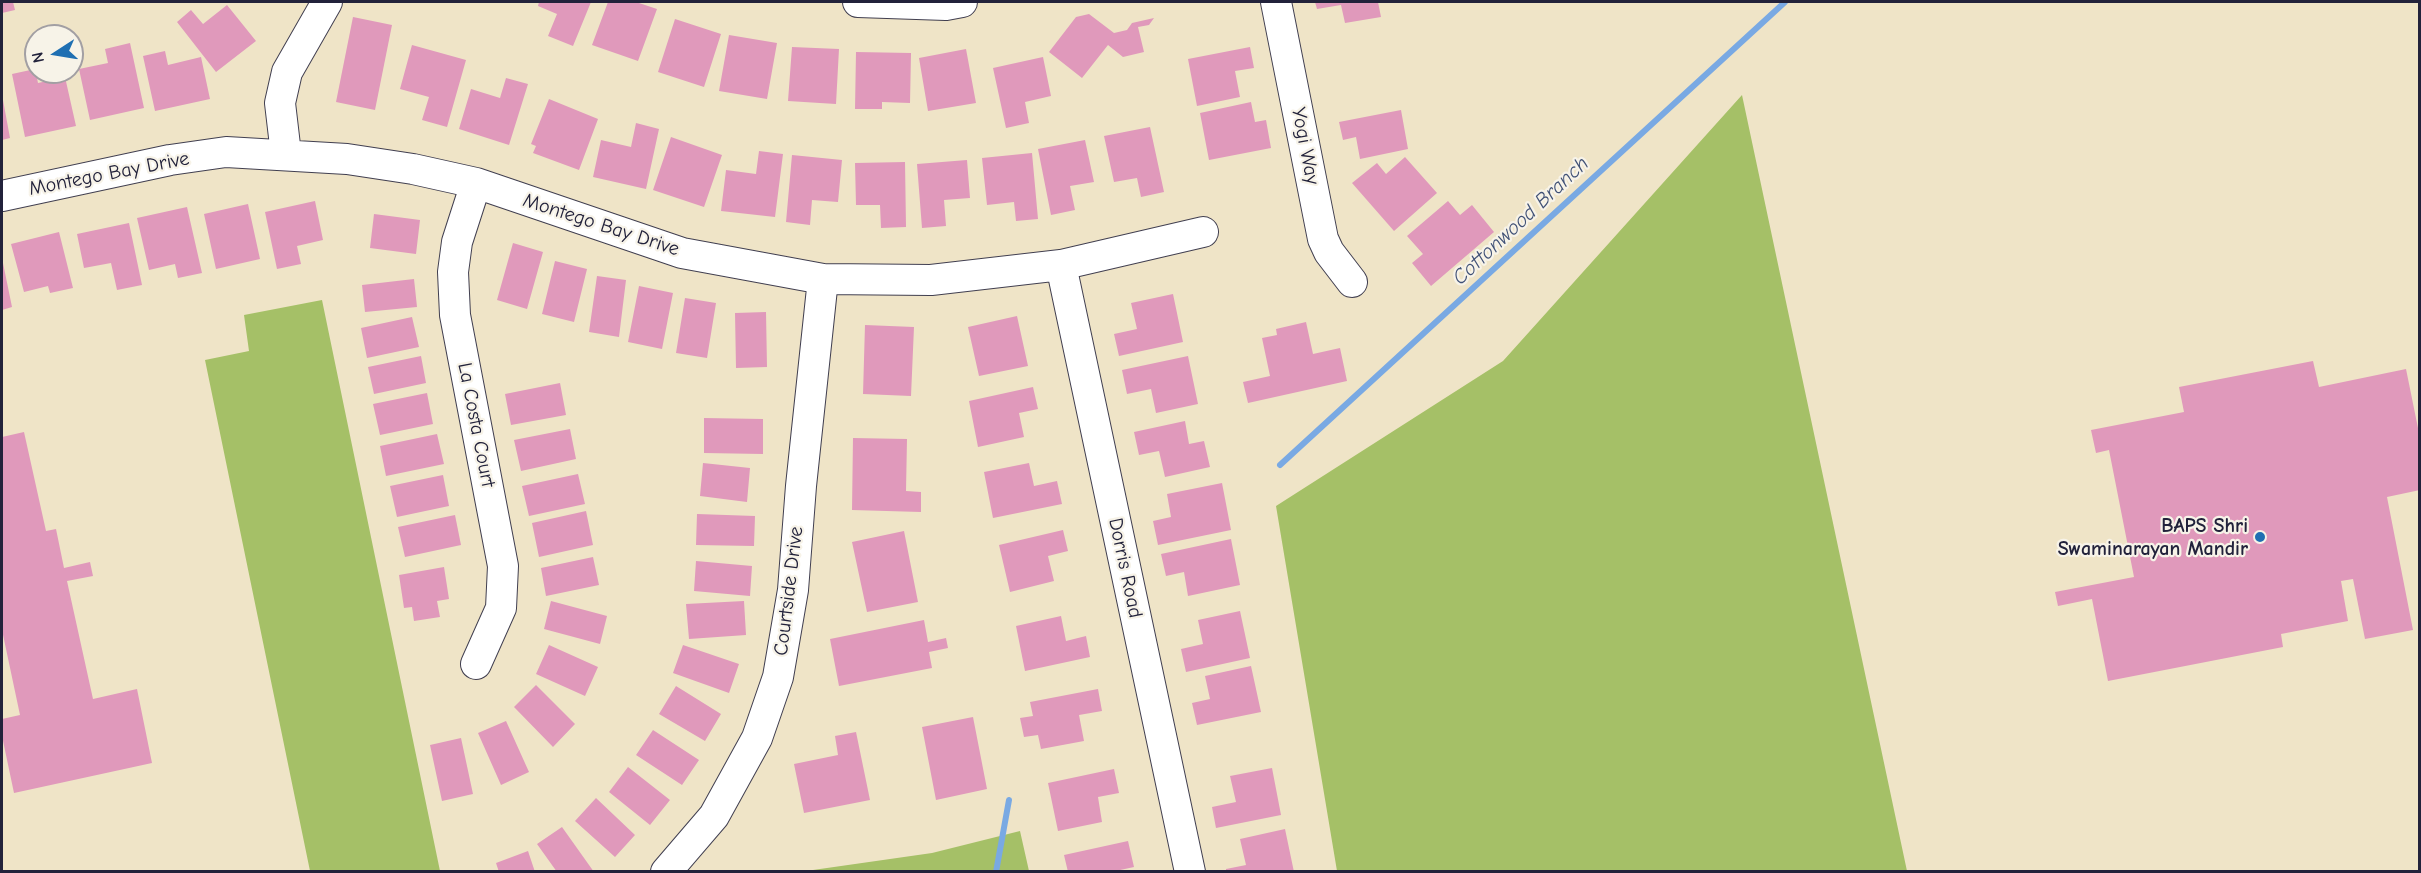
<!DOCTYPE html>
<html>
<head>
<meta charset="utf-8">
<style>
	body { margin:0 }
	#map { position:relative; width:2421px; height:873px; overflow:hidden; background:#efe4c7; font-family:"Comic Neue",sans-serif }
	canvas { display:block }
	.frame { position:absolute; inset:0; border:3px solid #22223b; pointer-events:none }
	.north { position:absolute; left:24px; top:24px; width:60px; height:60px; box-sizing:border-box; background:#f7f3e8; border:2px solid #a29fa3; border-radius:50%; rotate:258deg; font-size:16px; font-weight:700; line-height:24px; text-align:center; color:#22223b }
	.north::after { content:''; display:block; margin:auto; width:21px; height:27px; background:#1f6fb2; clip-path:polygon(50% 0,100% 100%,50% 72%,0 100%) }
</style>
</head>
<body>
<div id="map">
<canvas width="2421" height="873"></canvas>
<div class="frame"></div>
<div class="north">N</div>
</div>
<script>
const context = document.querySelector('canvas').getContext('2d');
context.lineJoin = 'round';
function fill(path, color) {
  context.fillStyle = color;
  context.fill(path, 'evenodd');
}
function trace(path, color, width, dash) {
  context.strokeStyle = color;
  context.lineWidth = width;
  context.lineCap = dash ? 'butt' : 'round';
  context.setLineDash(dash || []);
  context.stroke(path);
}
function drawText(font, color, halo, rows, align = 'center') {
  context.font = font + ' "Comic Neue",sans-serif';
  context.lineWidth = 4.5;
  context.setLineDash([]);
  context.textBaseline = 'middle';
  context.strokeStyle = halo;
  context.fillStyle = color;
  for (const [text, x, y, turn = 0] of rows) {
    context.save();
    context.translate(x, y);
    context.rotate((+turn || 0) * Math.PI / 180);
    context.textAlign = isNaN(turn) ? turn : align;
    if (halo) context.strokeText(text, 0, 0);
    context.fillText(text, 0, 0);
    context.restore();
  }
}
fill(new Path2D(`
	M1742 95 1907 871H1337L1276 506 1503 361Z
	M322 300 440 871H310L205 360 249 351 244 315Z
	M1020 831 1029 871H806L932 853Z`), '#a5c067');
trace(new Path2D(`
	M1280 465 1785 2
	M996 872 1009 800`), '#79a9e3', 6);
fill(new Path2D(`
	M2 2H13L15 10 2 13Z
	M539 2H591L573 46 548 36 557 14 538 6Z
	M608 2H636L657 9 638 61 592 45Z
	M1315 2H1378L1381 17 1345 23 1341 5 1317 9Z
	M227 5 256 41 216 72 177 22 191 10 203 24Z
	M1089 14 1114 33 1127 30 1132 23 1154 18 1149 25 1138 27 1144 52 1123 57 1108 45 1082 78 1049 52 1076 17Z
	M353 17 392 25 375 110 336 102Z
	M675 19 721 34 704 87 658 72Z
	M729 35 777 43 767 99 719 91Z
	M130 43 144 108 90 120 79 69 108 63 105 49Z
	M412 45 466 60 447 127 422 120 429 97 400 89Z
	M792 47 839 49 836 104 788 101Z
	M1250 47 1254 68 1235 71 1240 97 1197 106 1188 59Z
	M966 49 976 103 928 111 919 58Z
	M165 51 168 65 201 57 210 99 155 111 143 56Z
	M856 52 911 53 910 103 882 102V109H855Z
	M1043 57 1051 96 1025 102 1029 123 1006 128 993 68Z
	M35 69 38 83 65 77 76 126 25 137 12 74Z
	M506 78 528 84 509 145 459 129 471 89 500 98Z
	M549 99 598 119 579 170 533 153 536 146 531 144Z
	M3 100 10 138 2 140V101Z
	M1251 102 1255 122 1266 120 1271 148 1209 160 1200 113Z
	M1401 110 1408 149 1360 159 1356 137 1343 140 1339 122Z
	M636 123 659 129 646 189 593 177 601 140 631 147Z
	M1150 127 1164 192 1141 197 1137 178 1114 182 1104 136Z
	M671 137 722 155 704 207 653 190Z
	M1085 140 1094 182 1070 186 1075 210 1051 215 1038 149Z
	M759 151 783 154 775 217 721 211 726 170 756 174Z
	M1032 153 1038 219 1016 221 1014 202 987 205 982 158Z
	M792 155 842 160 838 202 812 200 810 225 786 222Z
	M1405 157 1437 193 1394 231 1352 183 1377 163 1386 174Z
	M967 160 970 198 944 200 946 226 922 228 917 164Z
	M905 162 906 227 881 228 880 205H856L855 163Z
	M315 201 323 240 297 246 301 264 277 269 265 212Z
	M1448 201 1460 215 1472 205 1494 232 1431 286 1412 263 1423 254 1407 236Z
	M248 204 260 259 216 269 204 214Z
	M187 207 202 273 178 278 175 264 149 270 137 218Z
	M374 214 420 220 416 254 370 248Z
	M129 223 142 285 117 290 111 263 84 268 77 234Z
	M59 232 73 288 50 293 48 286 24 292 11 244Z
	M513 243 543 252 527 309 497 300Z
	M555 261 587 269 574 322 542 314Z
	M3 263 12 307 2 310V263Z
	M597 276 626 280 619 337 589 332Z
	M414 279 417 307 365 312 362 285Z
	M639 286 673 293 662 349 628 342Z
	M1173 294 1183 342 1119 356 1114 334 1137 329 1131 303Z
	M685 298 716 303 707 358 676 353Z
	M766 312 767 367 736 368 735 313Z
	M1017 316 1028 366 979 376 968 327Z
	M412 317 419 347 367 358 361 328Z
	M1306 322 1313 354 1340 348 1347 381 1248 403 1243 382 1270 376 1262 338 1277 335 1276 329Z
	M865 325 914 327 911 396 863 394Z
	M421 356 426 383 374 394 368 367Z
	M1188 356 1198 404 1156 413 1151 389 1127 394 1122 370Z
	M2313 361 2319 387 2406 369 2420 438V490L2387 497 2413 630 2365 639 2353 579 2341 581 2348 621 2281 634 2283 647 2108 681 2092 599 2058 606 2055 592 2134 577 2109 450 2096 453 2091 430 2184 412 2179 387Z
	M560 383 566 415 511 425 505 394Z
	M1033 387 1038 409 1019 413 1024 437 978 447 969 401Z
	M427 393 433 424 380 435 373 404Z
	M704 418 763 419V454L704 453Z
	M1185 421 1189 444 1204 441 1210 467 1165 477 1159 451 1139 455 1134 432Z
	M570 429 576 459 521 471 514 440Z
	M24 432 46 531 56 529 64 568 90 562 93 576 67 581 93 699 137 689 152 763 14 793 2 736V719L20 715 2 630V437Z
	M437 434 444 464 386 476 380 446Z
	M853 438 907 439 906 491 921 492V512L852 510Z
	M703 463 750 468 747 502 700 496Z
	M1029 463 1034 486 1057 481 1062 504 993 518 984 472Z
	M578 474 585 504 529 516 522 486Z
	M443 475 449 506 397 517 390 486Z
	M1222 483 1231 530 1158 545 1153 521 1171 517 1167 494Z
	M586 511 593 545 539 557 532 523Z
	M697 514 755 516 754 546 696 545Z
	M455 515 461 545 405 557 398 527Z
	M1063 530 1068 551 1048 556 1054 581 1010 592 999 545Z
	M904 531 918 602 867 612 852 542Z
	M1231 539 1240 585 1188 596 1184 572 1166 576 1161 554Z
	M593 557 599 585 546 596 541 568Z
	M696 561 752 566 750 596 694 591Z
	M444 567 449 599 437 601 440 617 414 621 412 607 404 608 399 575Z
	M551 601 607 616 600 644 544 629Z
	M744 601 746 635 689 639 686 604Z
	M1240 611 1250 658 1186 672 1181 649 1203 644 1198 620Z
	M1061 616 1066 641 1086 636 1090 657 1025 671 1016 626Z
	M924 620 928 642 946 638 948 648 929 652 932 668 839 686 830 639Z
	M549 645 598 667 585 696 536 674Z
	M683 645 739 664 729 693 673 673Z
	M1251 666 1261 712 1197 725 1192 703 1210 699 1205 676Z
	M536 685 575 724 553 747 514 707Z
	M676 686 721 714 705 741 659 714Z
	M1098 689 1102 711 1079 715 1084 741 1041 749 1038 735 1024 737 1020 718 1033 716 1030 702Z
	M973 717 987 789 936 800 922 727Z
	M506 721 529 772 501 785 478 733Z
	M653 730 699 760 682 785 636 755Z
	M856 732 870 800 804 813 794 764 838 755 835 736Z
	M461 738 473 794 442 801 430 745Z
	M628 767 670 800 650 825 609 792Z
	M1272 768 1281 815 1216 828 1212 807 1236 802 1230 776Z
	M1114 769 1119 793 1098 797 1102 822 1058 831 1048 783Z
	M596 798 635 835 615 857 575 821Z
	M562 827 594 872H557L537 844Z
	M1285 829 1294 872H1226V869L1246 865 1240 839Z
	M1128 841 1134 867 1111 872H1068L1064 855Z
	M528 851 535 872H499L496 863Z`), '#e099bb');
const minor = new Path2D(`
	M858 2 946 5 962 2
	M1276 2 1323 239 1329 252 1352 282
	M286 154 280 103 287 72 327 2
	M2 196 170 160 226 152 347 159 413 169 476 183 682 253 823 279 931 280 1061 265 1203 232
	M1061 265 1190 872
	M476 664 501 608 503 566 455 315 453 272 457 242 476 183
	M666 872 714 816 757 738 778 677 793 590 801 486 823 279`);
trace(minor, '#413f50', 32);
trace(minor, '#fff', 30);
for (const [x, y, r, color] of [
	[2260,537,6,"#1f6fb2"]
]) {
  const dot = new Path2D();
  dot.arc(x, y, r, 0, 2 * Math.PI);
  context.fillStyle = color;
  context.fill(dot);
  trace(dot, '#f7f3e8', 2);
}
drawText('20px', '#22223b', '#f7f3e8', [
	["Yogi Way",1305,146,79],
	["Montego Bay Drive",109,174,-11],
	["Montego Bay Drive",601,225,18],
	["La Costa Court",476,425,79],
	["Dorris Road",1125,568,78],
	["Courtside Drive",789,591,-83]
]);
drawText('bold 20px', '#22223b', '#f7f3e8', [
	["BAPS Shri",2248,526],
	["Swaminarayan Mandir",2248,549]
], 'right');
drawText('italic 21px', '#405176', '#f7f3e8', [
	["Cottonwood Branch",1521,221,-43]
]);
</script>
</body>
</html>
